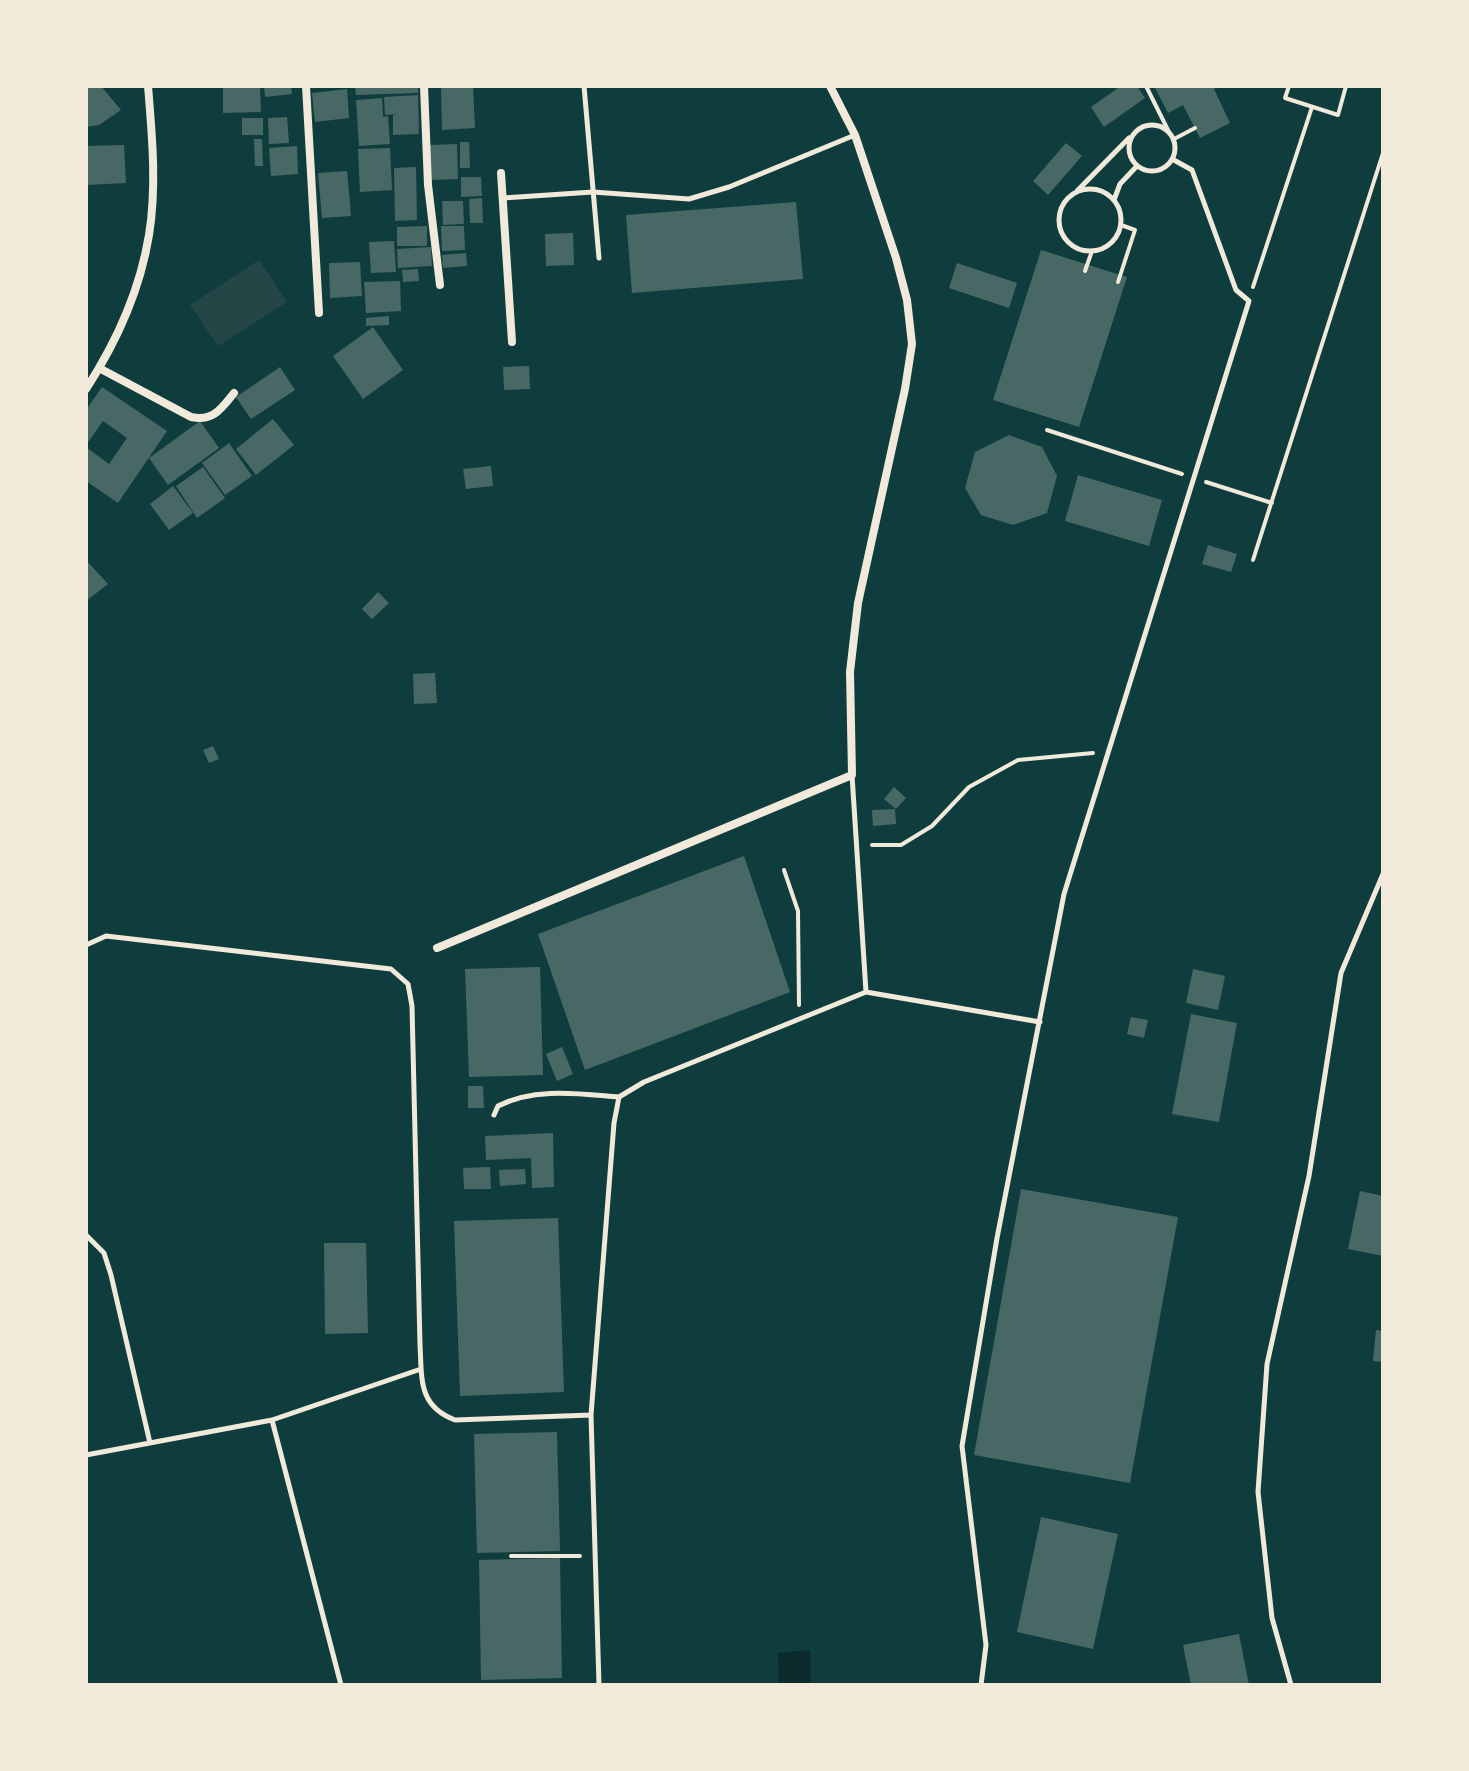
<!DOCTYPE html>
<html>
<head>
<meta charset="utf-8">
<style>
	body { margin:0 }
	#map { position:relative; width:1469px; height:1771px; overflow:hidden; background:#0f3d3e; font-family:"Nunito Sans",sans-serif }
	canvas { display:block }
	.frame { position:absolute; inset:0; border:88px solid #f1e9da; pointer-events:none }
</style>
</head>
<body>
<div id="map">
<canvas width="1469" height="1771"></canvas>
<div class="frame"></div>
</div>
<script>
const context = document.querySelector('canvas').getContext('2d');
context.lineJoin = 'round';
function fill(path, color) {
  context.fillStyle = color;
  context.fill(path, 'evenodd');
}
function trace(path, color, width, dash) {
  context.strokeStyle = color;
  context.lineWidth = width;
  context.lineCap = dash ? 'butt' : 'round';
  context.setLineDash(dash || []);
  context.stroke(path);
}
fill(new Path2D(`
	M259 260 287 302 218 346 190 305Z`), '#244646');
fill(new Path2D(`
	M810 1650 811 1685H779L778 1653Z`), '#0a2a2b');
fill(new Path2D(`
	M86 86H101L121 110 99 125 86 127Z
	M223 86H260L261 112 223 113Z
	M264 86H291L292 94 265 97Z
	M355 86H418V93L356 95Z
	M473 86 475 128 442 130 441 87Z
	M1121 86H1137L1145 98 1104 127 1091 107Z
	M1154 86H1220L1214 89 1230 123 1200 138 1183 105 1168 113Z
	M347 89 349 118 315 122 312 93Z
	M418 95 419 134 393 135V115L397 114 385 115 384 97Z
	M382 98 383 117 388 116 390 144 359 146 356 100Z
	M287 117 289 143 269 144 268 118Z
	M242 118H263V135H242Z
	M254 139H262L263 166H255Z
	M460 142H469L470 168H460Z
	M1066 143 1082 156 1048 195 1033 181Z
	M457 144 458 179 431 180 430 145Z
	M124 145 126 183 86 185V146Z
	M297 146 298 174 271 176 269 148Z
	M390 148 392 190 360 192 358 149Z
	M416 167 417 220 395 221 394 168Z
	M347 171 351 216 322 218 318 173Z
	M461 177H481L482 196 461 197Z
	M482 198 483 223H470L469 199Z
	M442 201H463L464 224 443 225Z
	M796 202 803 279 632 293 626 215Z
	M427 226V246H397V227Z
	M441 226H464L465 250 442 251Z
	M573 233 574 265 546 266 545 234Z
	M394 241 396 272 371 273 369 242Z
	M431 247 432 266 398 268 397 249Z
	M1041 250 1127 277 1079 427 993 400Z
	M466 253 467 266 443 268 442 255Z
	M360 262 362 296 330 298 329 263Z
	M957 263 1017 283 1009 308 949 288Z
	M418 269 419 281 403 282 402 270Z
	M400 281 401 311 366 313 364 282Z
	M389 316V325L366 326V318Z
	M373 327 403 370 363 399 333 356Z
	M529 366 530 389 504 390 503 367Z
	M280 367 295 390 251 419 236 397Z
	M102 387 167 431 118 503 86 481V447L109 464 127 438 103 421 86 445V410Z
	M273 419 294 445 256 475 236 449Z
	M200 421 219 448 168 485 149 458Z
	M1009 435 1042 447 1057 476 1047 513 1013 525 981 515 965 488 975 452Z
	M229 443 252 476 225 495 202 463Z
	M491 466 493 486 466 489 463 469Z
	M203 467 225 498 197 518 176 486Z
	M1078 475 1162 500 1149 546 1065 521Z
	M173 486 193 513 169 530 150 504Z
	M1208 545 1237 554 1231 572 1202 564Z
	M86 560 108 584 86 601Z
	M378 592 389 603 372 619 362 609Z
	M435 673 437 703 414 704 413 674Z
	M213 746 219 759 209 763 203 750Z
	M894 787 906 798 896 809 884 799Z
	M895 809 896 824 873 826 872 810Z
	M744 856 790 992 585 1070 538 934Z
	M540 967 543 1075 469 1077 465 969Z
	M1193 969 1225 976 1218 1010 1186 1003Z
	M1191 1014 1237 1023 1219 1122 1172 1114Z
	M1131 1017 1148 1020 1144 1038 1127 1034Z
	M562 1047 573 1074 557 1081 546 1054Z
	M468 1086H483L484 1108H468Z
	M553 1133 554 1187 532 1188 531 1158 486 1160 485 1136Z
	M490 1167 491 1189H464L463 1168Z
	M525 1169 526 1184 500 1186 499 1170Z
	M1021 1189 1178 1217 1130 1483 974 1455Z
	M1360 1191 1383 1196V1256L1348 1249Z
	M558 1218 564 1392 460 1396 454 1221Z
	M324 1243H366L368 1333 325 1334Z
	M1376 1330 1383 1331V1362L1373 1361Z
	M557 1432 560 1551 477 1553 474 1434Z
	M1041 1517 1118 1534 1093 1649 1017 1632Z
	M560 1558 562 1678 481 1680 479 1560Z
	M1239 1634 1249 1685H1191L1183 1645Z`), '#486865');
trace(new Path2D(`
	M1146 86 1169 132
	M1289 86 1285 98 1338 115 1346 86
	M1174 139 1195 128
	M1085 271 1092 251
	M1118 282 1135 230 1121 225
	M1253 287 1312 107
	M1047 430 1182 474
	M1206 482 1272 503
	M1253 560 1383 153
	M872 845H901L932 826 969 787 1018 760 1093 753
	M784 870 798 911 799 1005
	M511 1556H580`), '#f1e9da', 4);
trace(new Path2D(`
	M584 86 599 258
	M1129 148a23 23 0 1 1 46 0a23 23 0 1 1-46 0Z
	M1059 220a31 31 0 1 1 62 0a31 31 0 1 1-62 0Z
	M1077 191 1129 138
	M503 198 593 192 689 199 729 187 855 135
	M1114 200 1120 184 1137 166
	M852 775 866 992
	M86 945 106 936 391 969 408 984 412 1006 420 1345C422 1379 418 1406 455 1420L591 1415
	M494 1115 498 1106C535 1087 580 1094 619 1097
	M86 1235 104 1253 111 1275 150 1443
	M272 1420 341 1685
	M86 1455 272 1420 421 1369
	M599 1685 591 1415 614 1123 619 1097 644 1082 866 992 1040 1022
	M981 1685 986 1645 962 1446 997 1238 1064 894 1249 301 1236 290 1192 170 1172 159
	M1291 1685 1272 1618 1258 1492 1267 1364 1309 1176 1341 973 1383 874`), '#f1e9da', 5);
trace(new Path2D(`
	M306 86 319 313
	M424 86 428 185 440 285
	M501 173 512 342
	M99 368 191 417C213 422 221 409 234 393
	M86 389C116 343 140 290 149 235 157 186 152 135 148 86
	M437 948 852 775 850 672 858 603 905 389 912 344 907 300 896 258 855 135 830 86`), '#f1e9da', 8);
</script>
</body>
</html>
